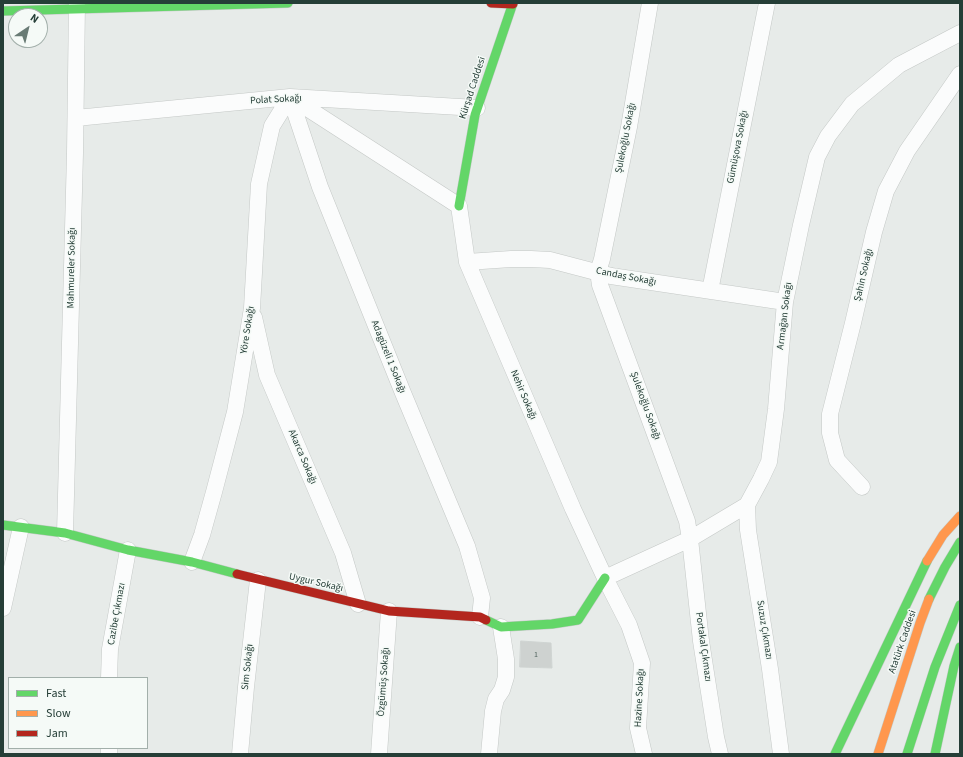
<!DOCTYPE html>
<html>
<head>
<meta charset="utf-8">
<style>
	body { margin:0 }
	#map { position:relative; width:963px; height:757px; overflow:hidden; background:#e7ebe9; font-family:"Source Sans 3",sans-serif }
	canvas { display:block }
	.frame { position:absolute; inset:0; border:4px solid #253e37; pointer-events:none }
	.legend { position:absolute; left:8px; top:677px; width:140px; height:72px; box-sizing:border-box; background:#f5faf7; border:1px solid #a2afaa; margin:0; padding:5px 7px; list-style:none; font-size:12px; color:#253e37 }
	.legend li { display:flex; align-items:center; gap:8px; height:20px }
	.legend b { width:20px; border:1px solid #a2afaa }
	.north { position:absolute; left:8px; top:8px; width:40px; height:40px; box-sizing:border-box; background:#f5faf7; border:1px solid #a2afaa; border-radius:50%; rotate:35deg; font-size:11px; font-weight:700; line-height:16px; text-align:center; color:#253e37 }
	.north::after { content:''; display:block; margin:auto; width:14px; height:18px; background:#697b75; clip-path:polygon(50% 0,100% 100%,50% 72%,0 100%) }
</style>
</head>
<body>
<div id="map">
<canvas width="963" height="757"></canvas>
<div class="frame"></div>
<ul class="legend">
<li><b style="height:5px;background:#63d668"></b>Fast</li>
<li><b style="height:5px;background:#ff974d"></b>Slow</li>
<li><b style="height:5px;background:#b3261e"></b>Jam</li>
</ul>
<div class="north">N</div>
</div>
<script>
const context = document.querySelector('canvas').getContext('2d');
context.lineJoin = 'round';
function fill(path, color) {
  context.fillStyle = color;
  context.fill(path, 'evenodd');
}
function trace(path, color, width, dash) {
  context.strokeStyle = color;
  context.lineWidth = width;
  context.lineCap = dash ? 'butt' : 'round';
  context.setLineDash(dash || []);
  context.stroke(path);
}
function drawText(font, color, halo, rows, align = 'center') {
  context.font = font + ' "Source Sans 3",sans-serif';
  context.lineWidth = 3;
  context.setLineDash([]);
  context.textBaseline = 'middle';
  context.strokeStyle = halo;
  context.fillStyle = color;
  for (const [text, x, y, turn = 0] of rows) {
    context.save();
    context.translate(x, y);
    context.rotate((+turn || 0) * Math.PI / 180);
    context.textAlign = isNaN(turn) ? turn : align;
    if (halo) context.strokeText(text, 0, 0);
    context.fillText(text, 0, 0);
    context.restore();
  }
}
const building = new Path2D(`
	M521 641 551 643 552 668 520 667Z`);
fill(building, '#ced2d0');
trace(building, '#cfd4d2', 1);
const street = new Path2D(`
	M650 3 629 127 602 259 598 272 600 285 687 521 690 539 701 641 716 737 720 754
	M290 97 459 206 467 262 573 509 605 578 629 625 642 663 638 728 644 754
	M290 97 320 187 403 393 467 546 482 598 480 617
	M76 118 290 97 477 108
	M467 262 511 259H531L550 260 611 276 785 302
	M710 291 767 3
	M254 317 267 375 343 553 358 604
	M862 487 837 460 830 433V414L853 323 874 232 886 191 907 151 960 74
	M747 505 748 530 770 669 781 754
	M65 533 75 153 77 3
	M192 562 202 535 214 492 235 412 252 308 259 184 272 126 290 97
	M605 578 690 539 747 505 761 479 769 462 776 409 785 302 801 225 817 157 828 136 852 104 899 65 960 33
	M3 608 21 527
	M109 678 110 649 128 550
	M109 748V754
	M240 754 246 687 258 580
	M379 754 389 611
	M489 754 493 711 496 699 502 690 506 677V659L501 627`);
const fast = new Path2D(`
	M3 11 288 3
	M459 206 475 115 513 3
	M3 525 65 533 128 550 192 562 237 574
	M929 599 945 567 960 542
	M486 620 501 627 552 624 578 620 605 578
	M835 754 927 561
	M907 754 935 667 960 605
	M935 754 954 666 960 647`);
const slow = new Path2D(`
	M927 561 943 535 960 516
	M878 754 920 623 929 599`);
const jam = new Path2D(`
	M491 3 513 4
	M237 574 389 611 480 617 486 620`);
trace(street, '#c4c8c6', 17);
trace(fast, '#c3c9c6', 10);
trace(slow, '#c3c9c6', 10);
trace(jam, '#c3c9c6', 10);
trace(street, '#fbfcfc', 16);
trace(fast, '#63d668', 9);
trace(slow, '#ff974d', 9);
trace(jam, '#b3261e', 9);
drawText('8px', '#50645e', null, [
	["1",536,655]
]);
drawText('10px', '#253e37', '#f5faf7', [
	["Kürşad Caddesi",473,88,-72],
	["Polat Sokağı",276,100,-3],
	["Şulekoğlu Sokağı",626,138,-79],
	["Gümüşova Sokağı",738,147,-79],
	["Mahmureler Sokağı",72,268,-89],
	["Şahin Sokağı",864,275,-77],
	["Candaş Sokağı",626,277,11],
	["Armaḡan Sokaḡı",785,316,-83],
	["Yöre Sokağı",248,330,-81],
	["Adagüzeli 1 Sokaḡı",388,357,68],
	["Nehir Sokağı",523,395,67],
	["Şulekoğlu Sokaḡı",645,406,70],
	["Akarca Sokağı",302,457,67],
	["Uygur Sokağı",316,583,13],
	["Cazibe Çıkmazı",117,614,-80],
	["Suzuz Çıkmazı",764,630,81],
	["Atatürk Caddesi",903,642,-71],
	["Portakal Çıkmazı",703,647,82],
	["Sim Sokağı",248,667,-84],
	["Özgümüş Sokağı",384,682,-86],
	["Hazine Sokaḡı",640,698,-87]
]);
</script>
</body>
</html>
